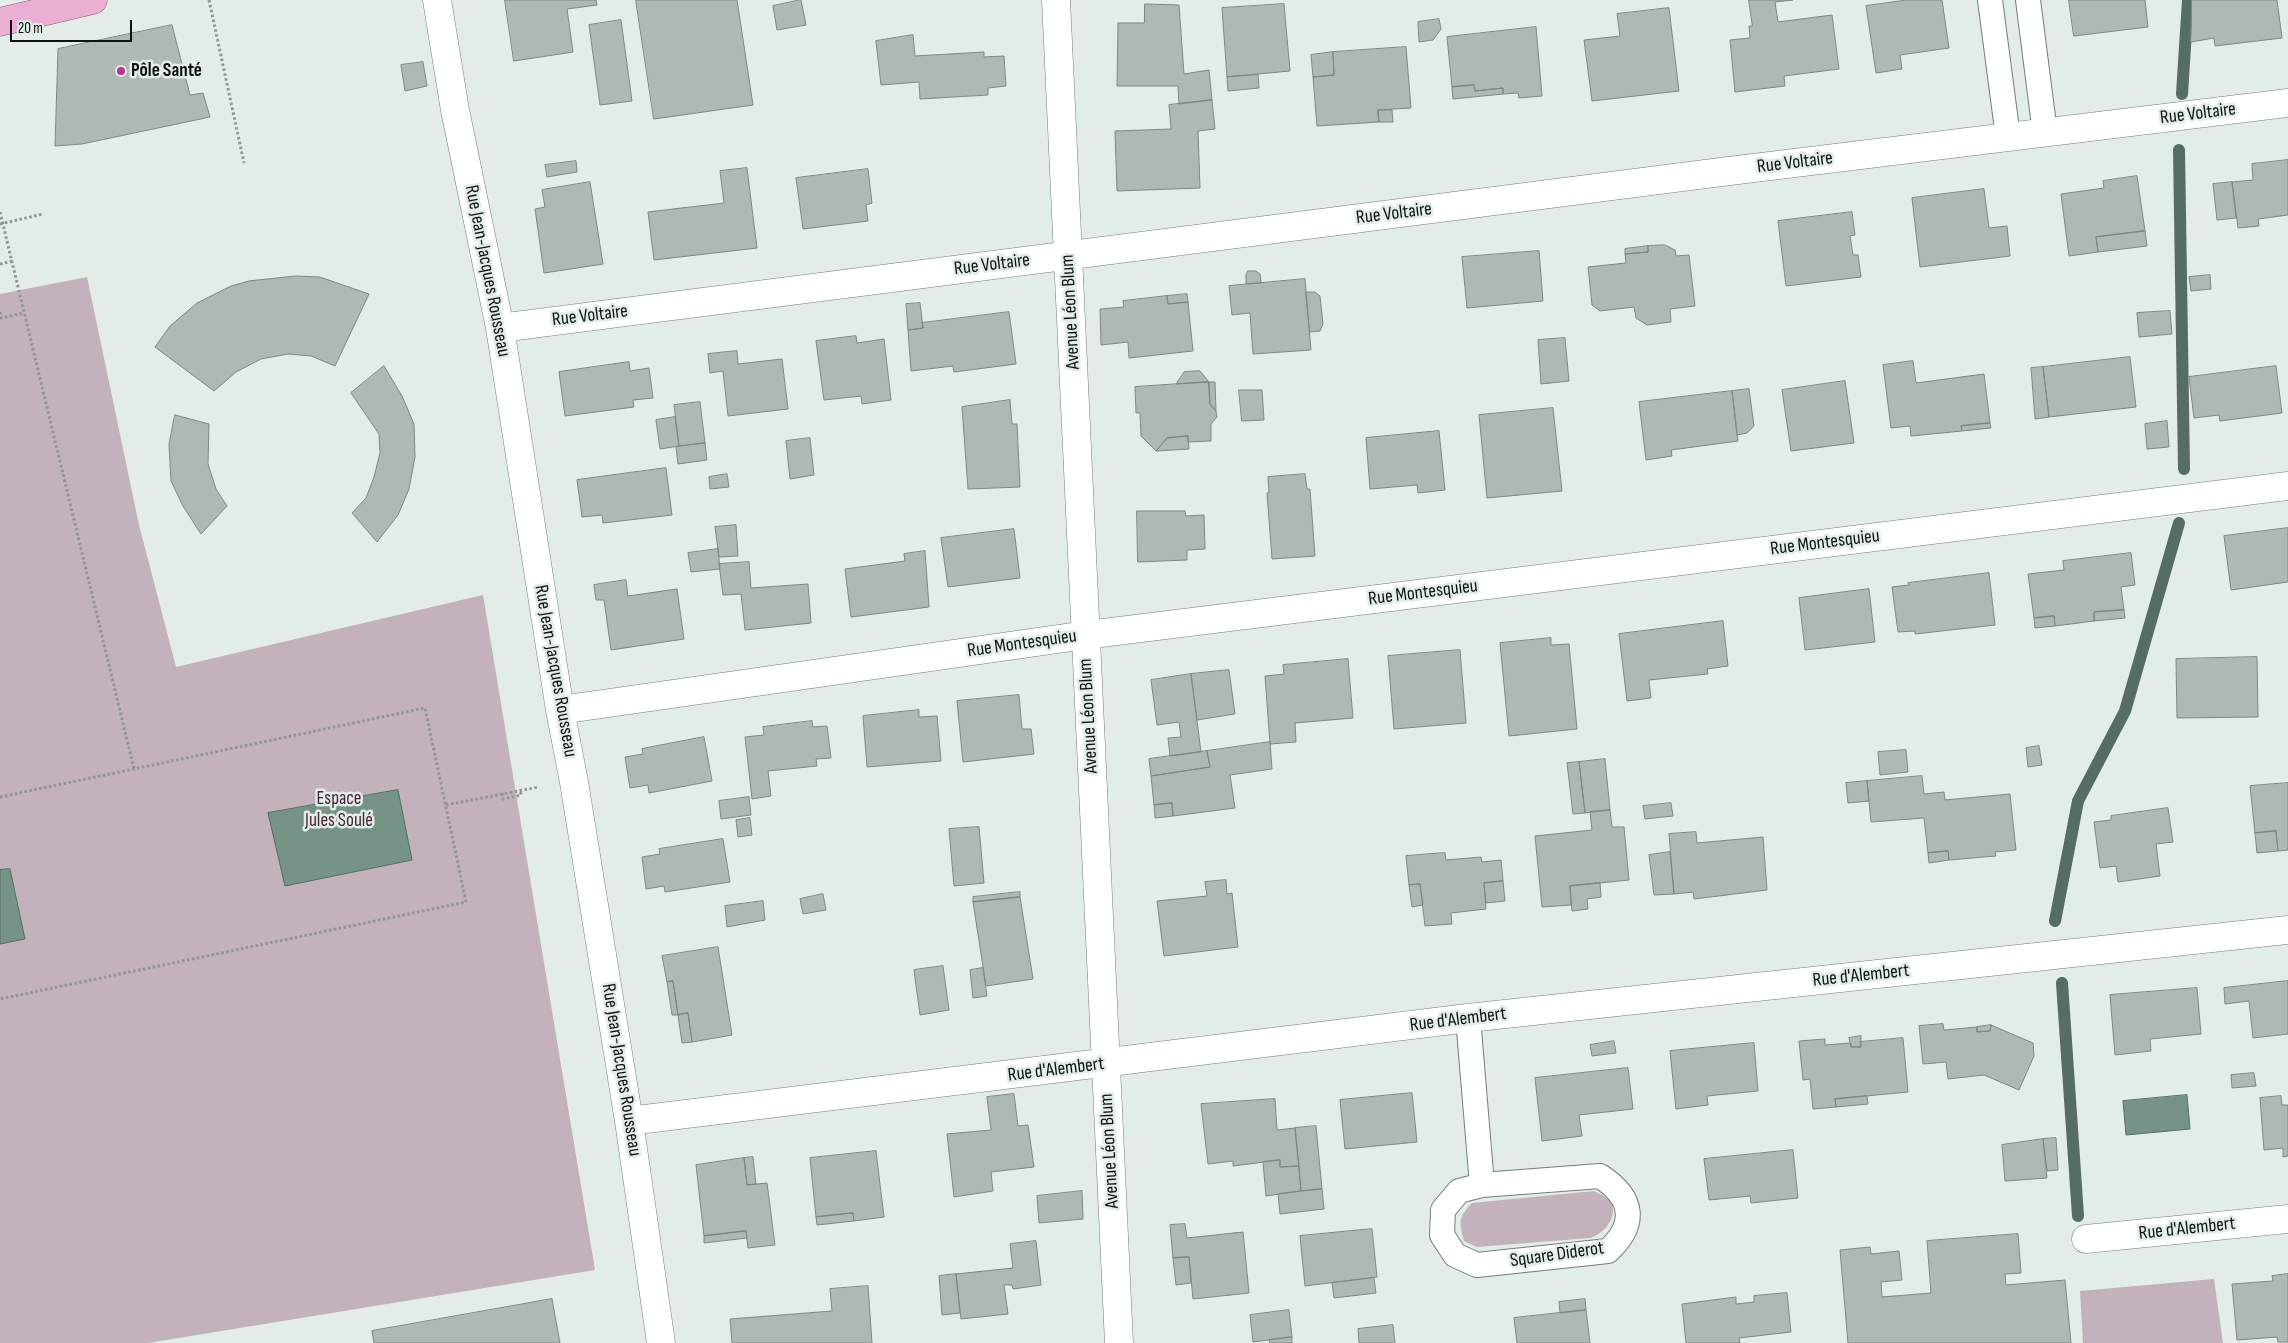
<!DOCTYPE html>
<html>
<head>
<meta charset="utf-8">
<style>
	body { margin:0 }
	#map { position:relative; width:2288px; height:1343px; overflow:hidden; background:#e2ede7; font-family:"Sofia Sans Condensed",sans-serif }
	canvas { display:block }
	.scale { position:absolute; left:10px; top:20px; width:122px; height:22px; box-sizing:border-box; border:2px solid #0d110f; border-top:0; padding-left:6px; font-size:15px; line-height:18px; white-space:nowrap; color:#0d110f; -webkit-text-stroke:4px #e2ede7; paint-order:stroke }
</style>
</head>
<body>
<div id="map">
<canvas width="2288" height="1343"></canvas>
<div class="scale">20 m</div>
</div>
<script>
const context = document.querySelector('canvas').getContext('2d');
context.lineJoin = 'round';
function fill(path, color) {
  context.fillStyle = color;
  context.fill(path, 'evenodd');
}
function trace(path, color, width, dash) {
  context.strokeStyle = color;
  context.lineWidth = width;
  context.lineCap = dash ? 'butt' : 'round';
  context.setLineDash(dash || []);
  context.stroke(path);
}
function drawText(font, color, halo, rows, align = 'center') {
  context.font = font + ' "Sofia Sans Condensed",sans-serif';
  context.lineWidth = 5;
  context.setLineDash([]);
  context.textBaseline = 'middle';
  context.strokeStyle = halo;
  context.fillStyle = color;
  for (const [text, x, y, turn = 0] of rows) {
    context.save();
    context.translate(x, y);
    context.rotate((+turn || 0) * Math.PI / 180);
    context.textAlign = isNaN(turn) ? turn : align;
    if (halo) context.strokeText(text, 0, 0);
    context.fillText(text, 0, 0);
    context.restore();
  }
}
fill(new Path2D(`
	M87 277 139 525 176 667 483 595 595 1270 148 1343H0V294Z
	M1594 1191C1597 1193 1602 1194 1605 1197 1623 1210 1607 1233 1590 1238L1477 1247 1464 1241C1459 1223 1458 1217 1472 1203Z
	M2214 1279 2223 1343H2083L2080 1291Z`), '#c3b1bb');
const water = new Path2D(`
	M398 790 412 860 285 886 268 813Z
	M10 869 25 939 0 944V870Z
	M2187 1095 2190 1129 2126 1135 2123 1101Z`);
fill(water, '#769485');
trace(water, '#566d62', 1);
trace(new Path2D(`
	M2182 94 2188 0
	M2179 150 2184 469
	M2055 921 2078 801 2125 711 2179 523
	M2062 983 2078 1216`), '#566d62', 12);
const building = new Path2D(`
	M505 0H596L597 5 567 9 573 52 514 61Z
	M636 0H737L753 105 654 119Z
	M801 0 806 25 777 30 773 6Z
	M1749 0H1793L1775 2 1778 22 1832 15 1839 69 1784 76 1785 86 1735 92 1730 40 1750 38 1749 26H1752Z
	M1907 0H1942L1949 48 1900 55 1902 69 1876 73 1866 6Z
	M2069 0H2145L2148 27 2074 36Z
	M2192 0H2277L2282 38 2215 46 2214 38 2191 42Z
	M1145 4 1179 5 1184 74 1209 70 1212 100 1179 104 1178 86H1117L1118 23H1144Z
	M1284 4 1290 71 1227 77 1222 8Z
	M1669 8 1679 91 1592 101 1584 40 1620 36 1617 14Z
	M1439 19 1441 29 1433 40 1419 42 1418 22Z
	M621 20 632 101 600 105 589 25Z
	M172 25 190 95 203 93 210 117 82 144 55 146 58 49Z
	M1536 27 1542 96 1519 98 1518 93 1503 94V88L1475 91 1474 85 1452 87 1447 37Z
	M913 35 915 56 984 52V57L1004 56 1006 86 988 88V95L920 99 919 82 881 85 876 41Z
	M1406 47 1411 108 1378 110 1379 122 1317 126 1313 77 1334 75 1333 52Z
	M1333 52 1334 75 1313 77 1311 55Z
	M423 62 427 86 405 91 401 65Z
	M1258 75 1259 88 1228 91 1227 77Z
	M1474 85 1475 91 1503 88V94L1453 99 1452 87Z
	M1212 100 1215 129 1198 131 1200 188 1117 191 1115 131 1171 129 1169 105Z
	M1378 110H1392L1393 122H1379Z
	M2288 160V215L2258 219 2259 226 2238 228 2232 182 2253 180 2252 164Z
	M576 161 577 172 547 177 545 165Z
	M747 168 757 248 654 260 648 212 724 203 720 171Z
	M868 169 872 203 866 205 868 221 803 229 796 178Z
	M2137 176 2145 231 2096 237 2098 252 2069 256 2061 194 2104 188 2103 181Z
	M590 182 603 264 544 273 535 209 545 207 542 190Z
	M2232 182 2236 218 2217 220 2213 184Z
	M1984 189 1989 228 2007 226 2010 256 1920 267 1912 198Z
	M1852 212 1855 235 1850 236 1853 255H1858L1861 277 1786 286 1778 221Z
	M2145 231 2147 246 2098 252 2096 237Z
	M1665 245 1675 250 1676 256 1689 255 1695 306 1670 309 1671 322 1647 325 1636 318 1634 307 1600 311 1592 305 1588 267 1626 263 1625 254 1648 252V246Z
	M1648 246V252L1625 254V249Z
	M1539 251 1543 301 1467 308 1462 257Z
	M1248 271H1256L1260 274 1261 283 1246 284V275Z
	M2210 275 2211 289 2191 291 2189 277Z
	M296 276 320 277 369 294 335 366 311 356 288 354 261 359 236 372 214 391 155 347 170 326 197 303 231 286 249 281Z
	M1305 279 1311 350 1253 354 1250 313 1232 315 1229 286Z
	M1306 292H1315L1320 296 1323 324 1320 331 1310 332Z
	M1187 294 1188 302 1168 304 1167 296Z
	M1167 296 1168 304 1188 302 1193 351 1129 358 1128 342 1101 345 1100 309 1124 307 1123 301Z
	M920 303 923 328 908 330 906 304Z
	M2170 311 2172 334 2139 337 2137 313Z
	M1009 312 1016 364 954 372 953 366 911 371 908 330 923 328 922 323Z
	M856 336 857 343 884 339 891 400 862 404 861 396 824 400 816 341Z
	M1565 338 1569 381 1541 384 1538 340Z
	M737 351 738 364 782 359 788 409 728 416 723 371 710 373 708 354Z
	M2130 357 2136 407 2049 417 2043 367Z
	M1913 361 1916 383 1984 374 1990 423 1961 426 1962 431 1911 436 1910 426 1891 428 1883 365Z
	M629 362 630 371 649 368 653 398 633 400 634 407 565 416 559 372Z
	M384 366 402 396 414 424 415 457 409 489 398 515 377 542 352 513 366 498 374 477 380 453 379 434 351 393Z
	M2276 366 2282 413 2220 421 2219 415 2194 418 2189 377Z
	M2043 367 2049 417 2035 419 2031 368Z
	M1200 371 1209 382 1176 384 1184 372Z
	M1845 381 1854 443 1791 451 1782 390Z
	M1209 382 1210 404 1216 411 1217 417 1211 424V441L1188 442V436L1167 438 1156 451 1141 436 1140 413H1136L1135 387Z
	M1209 382H1215L1216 411 1210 404Z
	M1749 389 1754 426 1747 433 1737 435 1732 391Z
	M1239 390H1262L1264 420 1242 421Z
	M1732 391 1738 441 1671 450 1672 456 1646 460 1639 402Z
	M1010 400 1012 424H1017L1020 487 968 489 962 407Z
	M700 402 705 443 679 446 674 405Z
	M1553 408 1562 491 1487 498 1479 415Z
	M175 415 209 424 208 464 216 489 227 506 201 534 183 506 171 481 169 445Z
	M675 417 679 446 660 449 656 420Z
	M2167 421 2169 447 2147 449 2145 424Z
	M1990 423 1991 428 1962 431 1961 426Z
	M1439 431 1445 490 1418 493 1417 485 1370 489 1366 438Z
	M1188 436 1189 449 1156 451 1167 438Z
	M810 438 814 475 790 479 786 441Z
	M705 443 707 460 678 464 676 447Z
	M666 468 672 515 603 523 602 515 582 517 577 480Z
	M727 474 729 487 710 489 709 477Z
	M1305 474 1307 489H1310L1315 556 1272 559 1267 493H1269L1268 477Z
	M1137 511H1185L1186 516 1204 515 1205 549 1187 550V560L1138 562Z
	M736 525 738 556 719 557 715 527Z
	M2288 528V582L2231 590 2224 536Z
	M1014 529 1020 578 948 587 941 538Z
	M718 549 720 569 691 572 688 553Z
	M925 551 929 607 851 617 845 569 905 561 904 554Z
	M2131 553 2135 585 2121 587 2124 610 2094 612V621L2055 626 2054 616 2034 618 2028 574 2064 570 2063 561Z
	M749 562 751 588 808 584 811 623 745 630 741 594 723 595 719 564Z
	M1989 573 1995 625 1915 634V631L1898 632 1892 587 1909 585 1908 583Z
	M626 580 628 596 677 589 684 639 611 650 604 600H596L594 585Z
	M1869 589 1875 642 1805 650 1799 598Z
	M2124 610 2125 618 2094 621V612Z
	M2054 616 2055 626 2035 628 2034 618Z
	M1723 621 1728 666 1707 669 1708 674 1649 680 1651 698 1627 701 1619 634Z
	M1551 638V645L1569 644 1577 729 1509 736 1500 643Z
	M1460 650 1466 723 1394 729 1388 656Z
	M2257 657 2258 717 2177 718 2176 659Z
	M1348 659 1353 718 1295 723 1296 742 1270 744 1265 676 1284 674 1283 665Z
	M1229 670 1235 714 1197 720 1191 674Z
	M1191 674 1201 752 1170 756 1168 738 1181 737 1179 722 1157 725 1151 680Z
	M1019 695 1022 729H1031L1034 754 963 762 957 701Z
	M919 710V717L937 716 941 761 867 767 863 716Z
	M812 721 813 727 827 726 831 758 816 759 817 766 768 771 771 796 752 799 745 737 764 735 763 727Z
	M704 737 712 781 649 793 648 785 630 788 625 757 643 754 642 749Z
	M1270 742 1272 769 1230 775 1235 808 1173 816 1172 803 1154 805 1151 776 1210 767 1207 751Z
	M2039 746 2042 765 2028 767 2026 748Z
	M1906 750 1908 772 1880 775 1878 752Z
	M1207 751 1210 767 1151 776 1149 759Z
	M1605 759 1610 810 1585 813 1579 762Z
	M1579 762 1585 813 1573 814 1567 763Z
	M1922 776 1924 794 1944 792 1945 800 2010 794 2016 850 1995 852 1996 856 1949 860 1948 851 1928 853 1924 818 1871 822 1867 781Z
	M1867 781 1869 801 1848 803 1846 783Z
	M2288 783V850L2278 851 2276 831 2255 833 2250 786Z
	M749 797 751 815 721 819 719 801Z
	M1172 803 1173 816 1155 818 1154 805Z
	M1671 803 1673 816 1645 819 1643 806Z
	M2168 808 2173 842 2156 844 2160 876 2118 882 2116 866 2100 868 2094 822 2111 820V816Z
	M1610 810 1612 827H1624L1629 880 1570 886 1571 905 1542 907 1535 836 1592 830 1590 812Z
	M750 818 752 835 738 837 736 820Z
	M979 827 984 883 954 886 949 829Z
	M2276 831 2278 851 2257 853 2255 833Z
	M1696 832 1697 843 1763 837 1767 890 1694 899 1693 892 1674 894 1669 834Z
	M723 839 730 882 665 892 664 886 646 889 642 857 660 854 659 849Z
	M1948 851 1949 860 1929 863 1928 853Z
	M1670 852 1674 894 1654 895 1649 855Z
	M1445 853 1446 860 1481 857 1482 862 1501 860 1503 881 1484 883 1486 909 1451 913 1452 924 1425 926 1420 884 1409 885 1406 856Z
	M1226 880 1227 894 1232 893 1238 947 1164 956 1157 901 1207 896 1205 882Z
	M1503 881 1505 901 1486 903 1484 883Z
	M1600 883 1601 897 1587 899 1588 909 1572 911 1570 886Z
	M1420 884 1423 905 1412 907 1409 885Z
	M1020 892V897L973 902V897Z
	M823 894 826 910 803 914 800 899Z
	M1020 897 1033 979 986 986 973 902Z
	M763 901 765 920 727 927 725 906Z
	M718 947 732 1035 692 1042 688 1013 678 1015 673 981 667 982 662 956Z
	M943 966 949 1010 920 1015 914 970Z
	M983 968 987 996 973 998 970 970Z
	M673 981 678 1015H672L667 982Z
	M2288 981V1034L2253 1038 2249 1001 2225 1004 2224 988Z
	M2197 988 2201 1034 2150 1039 2151 1051 2115 1055 2110 995Z
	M688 1013 692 1042 682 1043 678 1015Z
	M1943 1024 1944 1030 1977 1027V1032L1990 1031 1991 1025 2033 1043 2034 1056 2019 1090 1984 1075 1948 1079 1946 1062 1923 1064 1919 1026Z
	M1991 1025 1990 1031 1977 1032V1027Z
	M1861 1036V1047H1851L1849 1038Z
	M1903 1038 1908 1092 1835 1099 1836 1107 1813 1109 1810 1079 1803 1080 1799 1041 1825 1039V1045L1851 1043V1047H1861L1860 1042Z
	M1614 1041 1616 1053 1592 1056 1590 1045Z
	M1754 1043 1758 1091 1707 1096 1708 1105 1676 1109 1670 1051Z
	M1628 1068 1633 1109 1579 1115 1582 1136 1542 1141 1535 1078Z
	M2254 1073 2256 1086 2232 1088 2231 1075Z
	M1412 1093 1417 1142 1345 1149 1340 1100Z
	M1014 1094 1018 1126 1028 1125 1034 1167 991 1172 993 1191 954 1197 947 1134 991 1130 987 1097Z
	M1867 1096 1868 1104 1836 1107 1835 1099Z
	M2281 1096 2282 1105H2288V1156L2283 1157V1148L2264 1150 2260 1098Z
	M1275 1099 1277 1130 1295 1128 1299 1166 1280 1167V1160L1233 1166V1161L1208 1164 1201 1104Z
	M1316 1126 1322 1189 1301 1191 1295 1128Z
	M2056 1138 2058 1170 2047 1171 2043 1139Z
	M2043 1139 2047 1178 2005 1181 2002 1145Z
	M1793 1150 1798 1198 1751 1203 1750 1196 1709 1200 1704 1159Z
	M876 1151 884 1217 854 1221 853 1213 816 1217 810 1158Z
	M753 1157 756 1184 747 1185 744 1158Z
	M744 1158 747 1185 767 1183 775 1245 748 1248 746 1231 704 1236 696 1165Z
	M1280 1160V1167L1299 1166 1301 1191 1266 1196 1263 1162Z
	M1322 1189 1324 1209 1280 1214 1278 1194Z
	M1082 1191 1083 1219 1039 1223 1037 1196Z
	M853 1213 854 1221 817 1225 816 1217Z
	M1185 1224 1187 1238 1243 1232 1249 1293 1193 1299 1189 1257 1173 1258 1170 1225Z
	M1372 1229 1377 1277 1305 1286 1300 1236Z
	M746 1231 747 1238 704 1243V1236Z
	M2018 1234 2021 1273 2005 1274 2006 1285 2065 1280 2071 1343H1848L1840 1250 1870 1247 1871 1254 1899 1251 1902 1280 1881 1282 1882 1297 1931 1293 1927 1241Z
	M1036 1241 1041 1285 1013 1289 1012 1285H1004L1008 1314 961 1319 956 1274 1013 1268 1010 1244Z
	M1189 1257 1191 1283 1176 1285 1173 1258Z
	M956 1274 960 1313 942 1315 939 1276Z
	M2288 1274V1342H2278L2277 1337 2237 1340 2232 1284 2273 1281 2272 1276Z
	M1374 1278 1376 1293 1334 1298 1332 1283Z
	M868 1286 872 1343H732L730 1319 832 1311 830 1289Z
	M1787 1293 1791 1332 1739 1338 1740 1343H1686L1682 1304 1736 1297V1304L1754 1302V1296Z
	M552 1299 560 1343H374L372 1331Z
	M1585 1299 1586 1310 1560 1313 1559 1302Z
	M1289 1310 1292 1337 1253 1342 1250 1315Z
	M1586 1310 1590 1343H1517L1514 1318Z
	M1393 1325 1395 1343H1359L1358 1329Z
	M1292 1337V1343H1270L1269 1340Z`);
fill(building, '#afb9b4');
trace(building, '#7e8882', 1);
const service = new Path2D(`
	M1990 0 2008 137
	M2028 0 2045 133
	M1468 1018 1482 1185
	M1600 1176C1634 1198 1637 1224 1608 1251L1477 1265 1455 1255 1442 1235 1443 1210 1459 1191 1482 1185Z`);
const minor = new Path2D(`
	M437 0 455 110 500 328 560 710 574 782 629 1121 661 1343
	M1056 0 1119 1343
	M500 328 1729 171 2288 103
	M560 710 1086 635 2288 486
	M629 1121 1468 1018 2288 930
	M2086 1239 2288 1219`);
const primary = new Path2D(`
	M0 22 93 0`);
trace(service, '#747e78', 26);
trace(minor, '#747e78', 29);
trace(primary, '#96557c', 29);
trace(new Path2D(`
	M209 0 244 163
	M0 212 134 769
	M0 224 43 214
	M0 264 12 261
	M0 312 1 318 24 313
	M502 793 503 799 521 795 520 789
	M0 797 425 708 466 902 0 999
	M446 805 539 787`), '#8f9793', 3, [2.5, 2.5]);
trace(service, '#fff', 24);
trace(minor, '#fff', 28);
trace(primary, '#ecafd4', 28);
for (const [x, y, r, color] of [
	[121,71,5,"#b63a8c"]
]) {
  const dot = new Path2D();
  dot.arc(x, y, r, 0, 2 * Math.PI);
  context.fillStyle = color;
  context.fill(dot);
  trace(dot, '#e2ede7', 2);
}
drawText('bold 19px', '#0d110f', '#e2ede7', [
	["Pôle Santé",131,71]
], 'left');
drawText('19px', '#0d110f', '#e2ede7', [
	["Rue Voltaire",2198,114,-7],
	["Rue Voltaire",1795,163,-7],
	["Rue Voltaire",1394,214,-7],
	["Rue Voltaire",992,265,-7],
	["Rue Jean-Jacques Rousseau",487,271,79],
	["Avenue Léon Blum",1071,312,-93],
	["Rue Voltaire",590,316,-7],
	["Rue Montesquieu",1825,543,-7],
	["Rue Montesquieu",1423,593,-7],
	["Rue Montesquieu",1022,644,-8],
	["Rue Jean-Jacques Rousseau",555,671,80],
	["Avenue Léon Blum",1089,716,-93],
	["Rue d'Alembert",1861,976,-6],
	["Rue d'Alembert",1458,1020,-7],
	["Rue Jean-Jacques Rousseau",621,1070,81],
	["Rue d'Alembert",1056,1070,-7],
	["Avenue Léon Blum",1110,1151,-93],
	["Rue d'Alembert",2187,1229,-6],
	["Square Diderot",1557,1255,-8]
]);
drawText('19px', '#4a223a', '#e2ede7', [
	["Espace",339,799],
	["Jules Soulé",339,821]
]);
</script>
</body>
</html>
